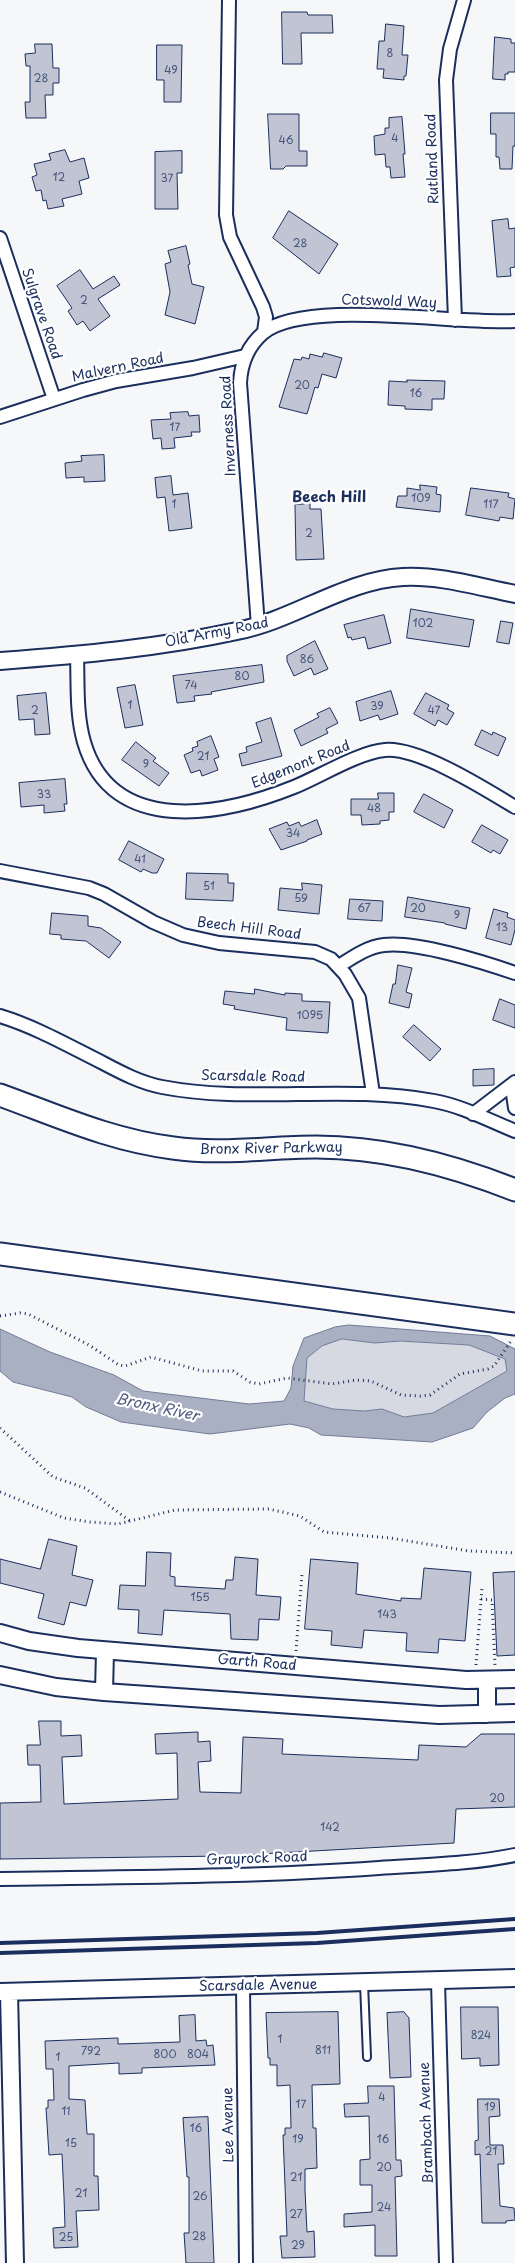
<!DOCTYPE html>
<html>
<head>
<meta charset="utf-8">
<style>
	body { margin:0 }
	canvas { display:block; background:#f6f7f9 }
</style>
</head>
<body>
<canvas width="515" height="2263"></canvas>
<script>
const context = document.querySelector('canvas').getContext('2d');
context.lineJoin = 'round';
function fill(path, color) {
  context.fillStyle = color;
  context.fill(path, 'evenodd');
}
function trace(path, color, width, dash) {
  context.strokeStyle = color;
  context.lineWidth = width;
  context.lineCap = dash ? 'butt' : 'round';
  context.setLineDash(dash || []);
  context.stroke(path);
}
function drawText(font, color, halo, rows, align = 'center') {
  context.font = font + ' "Playpen Sans",sans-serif';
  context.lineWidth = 4.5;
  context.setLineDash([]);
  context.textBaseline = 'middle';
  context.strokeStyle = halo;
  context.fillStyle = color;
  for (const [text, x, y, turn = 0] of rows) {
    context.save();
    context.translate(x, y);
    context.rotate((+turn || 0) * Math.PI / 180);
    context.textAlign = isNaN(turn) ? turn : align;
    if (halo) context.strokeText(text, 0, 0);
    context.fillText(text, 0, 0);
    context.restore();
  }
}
fill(new Path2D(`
	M342 1339 375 1343 400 1341 469 1345 505 1359 507 1371 433 1413 404 1417 382 1409 364 1411 333 1409 304 1401 307 1358 322 1346Z`), '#d6d9e2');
const water = new Path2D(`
	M349 1325 490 1336 515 1349V1394L505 1398 487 1412 473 1428 432 1442 321 1435 309 1428 290 1424 210 1434 121 1422 86 1407 72 1397 13 1382 0 1371V1329L50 1352 114 1375 143 1391 249 1404 284 1401 291 1388 293 1366 304 1338 335 1327ZM342 1339 375 1343 400 1341 469 1345 505 1359 507 1371 433 1413 404 1417 382 1409 364 1411 333 1409 304 1401 307 1358 322 1346Z`);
fill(water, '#a9b0c1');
trace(water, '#707c99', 1);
const building = new Path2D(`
	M282 12H307L308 15H332L333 33H301L302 64H283Z
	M386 24 404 26 402 55H408L406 76H404V80L383 78 384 69H377L379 41H384Z
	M495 37 511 39V43H515V72H508V74H505V80L493 79Z
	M35 44H52L53 68H59V83H53V95H45L46 118H26L25 102H30V66H26L25 54 35 53Z
	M157 45H182L181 102H164V80H157Z
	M491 113H515V146H513L512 169H500L499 157H496V134H491Z
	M268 114H299V151H307V166H286L283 169H271Z
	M402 117 405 154H403L405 177 391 178 390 167H386L385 154 375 155 374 136 385 134V128H389V118Z
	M65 150 70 162 84 158 89 178 79 181 82 194 62 199 64 206 48 209 46 200 43 201 41 190 36 191 32 177 37 175 34 164 51 160 49 154Z
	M182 151V173H177L178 209H155V152Z
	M289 211 338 244 319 274 273 238Z
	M508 219 509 229 515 228V267L510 268 511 276 497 277 492 221Z
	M186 246 190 264 188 265 192 284 204 287 195 324 165 315 170 292 165 264 171 262 168 251Z
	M80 270 93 289 114 276 120 285 98 299 110 316 90 331 83 321 77 325 68 311 72 308 57 286Z
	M324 353 342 358 336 378 322 374 318 388 315 387 307 414 279 407 294 359 301 360 302 357 309 359 310 354 322 357Z
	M407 380 445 381 444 399H432V410L405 409V406L388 405 389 381 407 382Z
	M188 412 189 416 199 415 200 432H191L192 436 174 438 175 448 162 449 161 438 153 439 151 420 171 419 170 413Z
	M104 455 105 481 84 482V477L66 478 65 463 82 461 81 456Z
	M171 476 173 495 188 493 192 528 169 531 165 497 157 498 155 478Z
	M420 485 437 487 436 494 441 495 440 512 396 507 398 496H407V488L420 490Z
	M471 488 509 493 508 497 515 499 513 519 500 517 499 521 466 515Z
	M310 504V509H321L324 559 296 560 295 505Z
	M411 609 474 620 469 647 407 638Z
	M384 615 391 643 368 649 365 637 352 640 351 637 348 638 344 625Z
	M501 621 513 623 509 644 497 642Z
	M315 641 328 669 314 675 311 668 294 676 287 661V656Z
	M262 665 264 682 211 692 212 694 194 696 195 701 177 703 173 676Z
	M135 685 143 725 125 728 117 688Z
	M391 691 398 714 380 720 378 715 360 721 356 702Z
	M46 693 50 734 35 735 34 719 19 720 17 696Z
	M426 693 449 705 447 709 454 713 447 725 438 720 435 726 414 714Z
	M330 708 338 723 326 729 328 733 301 746 294 730 319 717 317 714Z
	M271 718 282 756 242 766 239 754 247 752 246 747 262 742 256 723Z
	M482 730 492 735 493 732 506 738 498 756 475 745Z
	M211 736 219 757 214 759 218 770 202 776 200 770 191 773 184 755 193 751 192 748 198 746 197 742Z
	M136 742 156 758 153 761 169 773 159 786 122 760Z
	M65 779 67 804H64L65 811 44 813V805L21 807 19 783Z
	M378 793H394V812H389V820L380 821V824L362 825 361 815H351V799H378Z
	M424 794 453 810 444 828 414 812Z
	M317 820 322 834 307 840V841L281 850 269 829 287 822 289 826 299 822 301 826Z
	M482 825 508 840 500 854 493 850 491 853 472 842Z
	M129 841 164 859 157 873H152L143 869 141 872 119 860Z
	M187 873 228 874V883H234L233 901 186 899Z
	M302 883 322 885 319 914 278 910 280 888 302 890Z
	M408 897 470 908 466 929 445 924V923L405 917Z
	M350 899 383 901 382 921 348 919Z
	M494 909 508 913 507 917 515 920V930L511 945 486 938Z
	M52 913 88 916V926L101 928 121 942 109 958 86 941 61 939V935L50 934Z
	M398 965 412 968 406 992 412 994 409 1008 389 1003 393 984H395Z
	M255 989 285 995V993L302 994V1001L330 1002 328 1033 286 1030 287 1018 234 1009 235 1006 223 1004 225 991 254 994Z
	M500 999 515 1005V1028L493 1020Z
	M414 1025 441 1049 430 1061 403 1037Z
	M494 1069V1085L473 1086V1070Z
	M49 1539 77 1546 72 1575 93 1580 86 1606 70 1602 64 1625 38 1618 44 1594 0 1583V1559L40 1569Z
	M147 1552 171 1553 170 1576 175 1577V1586L225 1589 226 1580H233L235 1557 258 1559 256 1595 281 1597 279 1620 259 1619 258 1640 231 1639 230 1614 164 1610 162 1635 138 1633 139 1610 118 1609 120 1585 145 1586Z
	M311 1559 358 1563 356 1594 401 1601V1598L421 1599 424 1568 471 1572 465 1641 439 1639 438 1653 406 1651 407 1633 364 1630 362 1648 331 1645 332 1631 305 1629Z
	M515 1572V1655L497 1656 493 1573Z
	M39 1721H61V1736L81 1735 82 1756 62 1757 64 1804 178 1799 177 1753 156 1754 155 1734 198 1732V1742L210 1741 211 1761 198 1762 200 1792 241 1793 243 1737 283 1739 282 1754 418 1760 419 1745 466 1747 481 1734H515V1807L456 1809 454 1843 226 1856 0 1859V1803L41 1802 40 1765H28L27 1745H40Z
	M461 2007H498L499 2065 480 2066V2058L462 2059Z
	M338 2012 340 2084 312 2085 313 2128H316L317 2168 305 2169V2190L307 2232 314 2231 315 2257 282 2258 280 2236H287L283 2135H285V2128H291L290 2085 277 2086V2065H270V2058H268L266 2013Z
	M404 2012 409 2018 411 2077 390 2078 387 2013Z
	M195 2015 196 2041 206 2040 207 2046 213 2045 215 2065 142 2068V2073L119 2074V2063L69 2066V2099L85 2100 87 2134H94V2176H98L99 2210 76 2211 78 2247 54 2248 53 2228 65 2227 64 2197 62 2154 49 2155 46 2108H48V2100H54L53 2069H46L45 2041 118 2038V2044L180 2042 179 2016Z
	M368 2086H394L396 2160H401L402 2176 395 2177 397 2256H375V2225L344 2227V2214L372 2212V2185H360V2160L370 2159 369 2116 345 2117 344 2104 368 2103Z
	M478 2099H499L500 2116 489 2117 490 2145H503L504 2164H498L500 2206 514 2208 515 2220 506 2221V2223H482L480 2154 475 2155V2141L478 2140Z
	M208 2117 214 2263H186L184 2233H189V2177H187L183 2118Z`);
fill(building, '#c0c4d3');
trace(building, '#1b2f5e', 1);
const service = new Path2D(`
	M364 1983 367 2057`);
const minor = new Path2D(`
	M229 0 226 215 230 237 263 307 266 317 264 332
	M0 238 54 399
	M455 320 446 80 450 49 464 0
	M0 417 83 390 116 381 193 368 245 356
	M258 626 240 383C241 363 248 346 263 333 306 298 458 325 515 321
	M77 655C78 684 76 714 84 742 112 838 224 815 294 787 319 777 359 752 385 750 419 747 485 789 515 807
	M0 871 89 888 104 894 153 922 183 935 219 943 315 952 331 959 345 974 359 998 373 1094
	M339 966C353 957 367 947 384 945 416 941 483 962 515 973
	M0 1016C36 1027 69 1046 103 1063 122 1073 141 1083 162 1087 250 1104 344 1084 434 1101 462 1106 488 1120 515 1131
	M515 1082 513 1094 515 1108
	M473 1114 515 1082
	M0 1879C126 1877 253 1877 379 1868 424 1865 471 1864 515 1855
	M438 1982 446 2263
	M243 1986 246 2263`);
const tertiary = new Path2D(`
	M0 661C79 655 159 648 237 631 294 620 345 580 403 577 440 575 479 587 515 594
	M0 1633 29 1641 78 1648 466 1680 515 1679
	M0 1675 56 1687 104 1692 439 1715 515 1713
	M104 1692 105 1651
	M487 1714V1680
	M0 1992 515 1978
	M9 1992 15 2263`);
const trunk = new Path2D(`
	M0 1095C58 1116 110 1140 173 1148 221 1155 268 1147 316 1147 384 1147 452 1165 515 1190
	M0 1254 515 1324`);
trace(service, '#1b2f5e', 10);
trace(minor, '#1b2f5e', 16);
trace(tertiary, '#1b2f5e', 20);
trace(trunk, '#1b2f5e', 25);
trace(new Path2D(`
	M0 1316 20 1313 28 1314 89 1345 119 1365 125 1366 151 1357 202 1371H233L250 1382 259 1384 287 1378 332 1384 356 1380 371 1381 401 1395 420 1396 430 1395 460 1374 488 1369 494 1366 511 1341
	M0 1428 53 1477 85 1488 130 1521
	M0 1492 64 1518 90 1522 118 1524 175 1510 269 1509 300 1516 324 1532 390 1538 469 1551 515 1553
	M481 1599 492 1600 495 1665
	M296 1651 302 1574
	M476 1665 482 1587`), '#1b2f5e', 3, [1, 4]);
trace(service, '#fff', 6);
trace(minor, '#fff', 12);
trace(tertiary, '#fff', 16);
trace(trunk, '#fff', 21);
trace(new Path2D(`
	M0 1943 317 1933 515 1919
	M0 1953 317 1943 515 1929`), '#1b2f5e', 4);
drawText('11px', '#44547b', null, [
	["8",390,54],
	["49",171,71],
	["28",41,79],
	["4",395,139],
	["46",286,141],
	["12",59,178],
	["37",167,179],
	["28",300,244],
	["2",84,301],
	["20",302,386],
	["16",416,394],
	["17",175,428],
	["109",421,499],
	["1",174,505],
	["117",491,505],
	["2",309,534],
	["102",423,624],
	["86",307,660],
	["80",242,677],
	["74",191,686],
	["1",130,706],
	["39",377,707],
	["2",35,711],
	["47",434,711],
	["21",203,757],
	["9",146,765],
	["33",44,795],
	["48",374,809],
	["34",293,834],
	["41",140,860],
	["51",209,887],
	["59",301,899],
	["67",364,909],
	["20",418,909],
	["9",457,916],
	["13",502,928],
	["1095",310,1016],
	["155",200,1598],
	["143",387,1615],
	["20",497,1799],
	["142",330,1828],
	["824",481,2036],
	["1",280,2040],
	["811",323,2051],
	["792",91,2052],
	["800",165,2055],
	["804",198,2055],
	["1",58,2058],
	["4",382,2098],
	["17",301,2105],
	["19",490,2108],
	["11",66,2112],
	["16",196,2129],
	["19",298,2140],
	["16",383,2140],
	["15",71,2144],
	["21",491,2152],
	["20",384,2168],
	["21",296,2178],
	["21",81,2194],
	["26",200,2197],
	["24",384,2208],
	["27",296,2215],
	["28",199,2237],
	["25",66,2238],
	["29",298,2246]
]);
drawText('14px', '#1b2f5e', '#fff', [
	["Rutland Road",433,159,-92],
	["Cotswold Way",389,302,2],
	["Sulgrave Road",41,314,71],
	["Malvern Road",118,368,-12],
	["Inverness Road",229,426,-93],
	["Old Army Road",217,633,-11],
	["Edgemont Road",301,765,-22],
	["Beech Hill Road",249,929,7],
	["Scarsdale Road",253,1077,1],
	["Bronx River Parkway",271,1149,-1],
	["Garth Road",257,1663,5],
	["Grayrock Road",257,1859,-2],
	["Scarsdale Avenue",258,1986,-1],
	["Brambach Avenue",427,2123,-92],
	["Lee Avenue",229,2125,-91]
]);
drawText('bold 15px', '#1b2f5e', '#fff', [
	["Beech Hill",329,498]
]);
drawText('italic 15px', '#4d5c81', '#fff', [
	["Bronx River",157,1408,12]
]);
</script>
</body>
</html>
